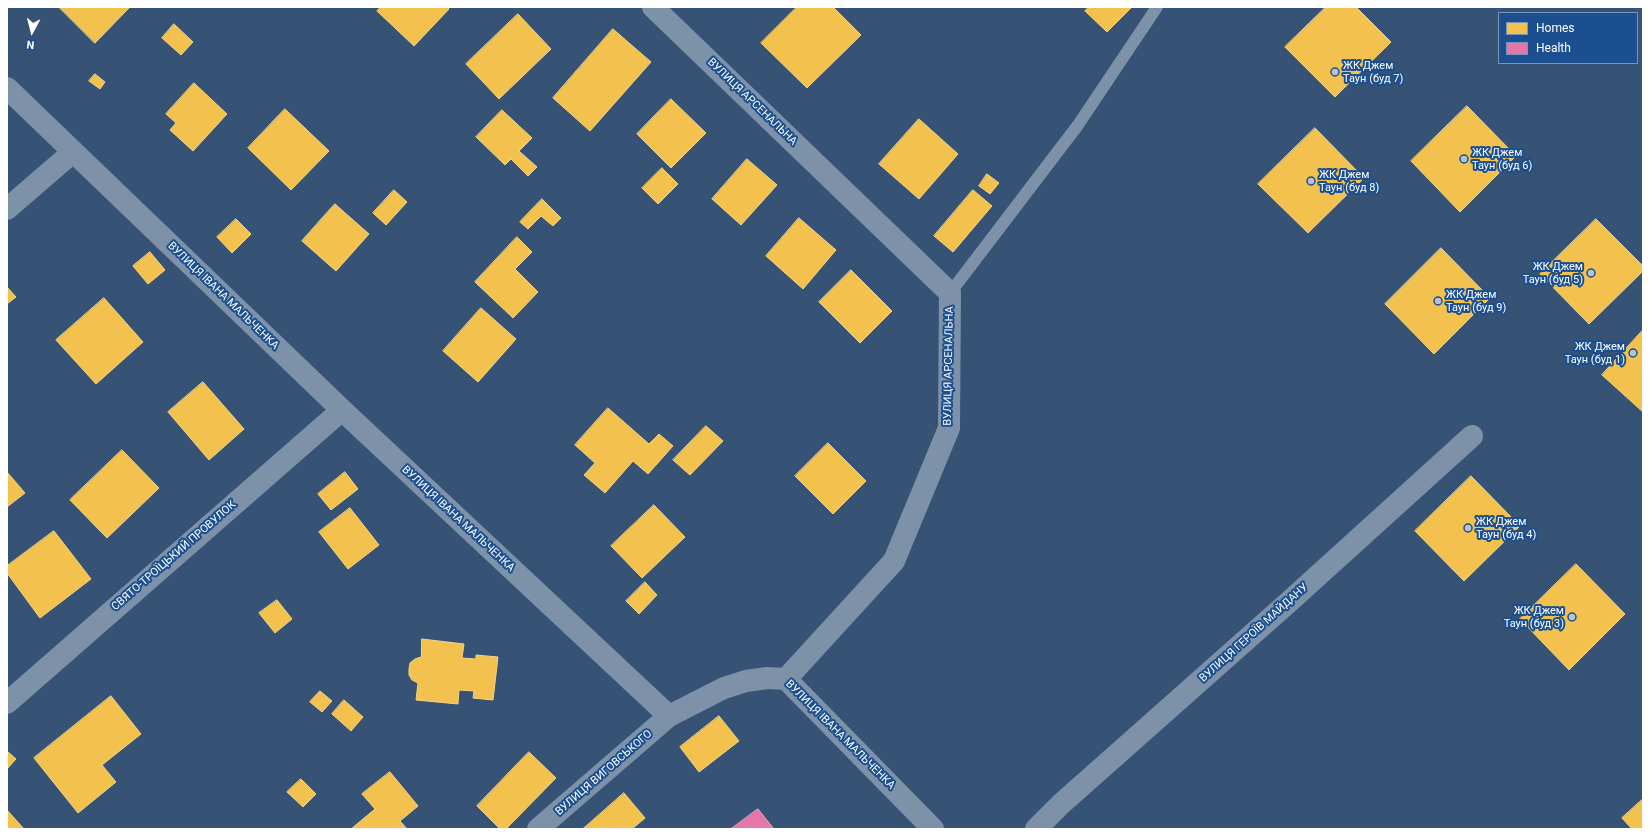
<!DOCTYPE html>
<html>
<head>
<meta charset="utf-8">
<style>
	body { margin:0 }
	#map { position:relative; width:1650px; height:836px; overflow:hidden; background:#365274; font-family:Roboto,sans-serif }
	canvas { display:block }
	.frame { position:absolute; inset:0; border:8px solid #fff; pointer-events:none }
	.legend { position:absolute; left:1498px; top:12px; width:140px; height:52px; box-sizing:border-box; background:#1b4f8f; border:1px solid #7695bc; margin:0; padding:5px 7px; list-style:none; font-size:12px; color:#fff }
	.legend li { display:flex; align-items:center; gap:8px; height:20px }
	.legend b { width:20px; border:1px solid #7695bc }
	.north { position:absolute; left:12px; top:12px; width:40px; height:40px; -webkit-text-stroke:3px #1b4f8f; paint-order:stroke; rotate:187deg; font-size:11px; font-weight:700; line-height:16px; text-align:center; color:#fff }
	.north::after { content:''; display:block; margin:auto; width:14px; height:18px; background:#fff; clip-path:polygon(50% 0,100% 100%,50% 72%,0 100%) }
</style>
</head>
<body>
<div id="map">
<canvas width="1650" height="836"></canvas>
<div class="frame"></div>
<ul class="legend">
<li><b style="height:11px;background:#f2c14e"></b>Homes</li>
<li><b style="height:11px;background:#e377a8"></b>Health</li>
</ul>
<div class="north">N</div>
</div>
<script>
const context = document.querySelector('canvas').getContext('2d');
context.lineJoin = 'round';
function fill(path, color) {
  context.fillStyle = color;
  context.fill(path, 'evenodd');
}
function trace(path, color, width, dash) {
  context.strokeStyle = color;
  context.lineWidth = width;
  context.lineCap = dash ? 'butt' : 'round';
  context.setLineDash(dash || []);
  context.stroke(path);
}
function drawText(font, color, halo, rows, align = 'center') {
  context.font = font + ' Roboto,sans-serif';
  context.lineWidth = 4;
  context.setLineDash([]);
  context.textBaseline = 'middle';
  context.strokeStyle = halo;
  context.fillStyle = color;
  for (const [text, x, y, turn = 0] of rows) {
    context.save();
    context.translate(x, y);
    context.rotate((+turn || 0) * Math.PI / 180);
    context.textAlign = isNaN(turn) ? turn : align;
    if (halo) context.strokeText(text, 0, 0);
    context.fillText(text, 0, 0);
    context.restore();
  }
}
const homes = new Path2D(`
	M59 7H127L129 8 95 43Z
	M381 7H447L449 9 414 46 377 11Z
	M797 7H833L861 35 807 88 761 43Z
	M1089 7H1132L1107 32 1085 11Z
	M1326 7H1356L1391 42 1335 97 1285 47Z
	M518 14 551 49 499 99 466 64Z
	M174 24 193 42 181 55 162 38Z
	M613 29 651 62 590 131 553 98Z
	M95 74 105 82 100 89 89 81Z
	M194 83 227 114 193 151 170 130 176 123 166 114Z
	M671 99 706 133 671 168 637 134Z
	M1467 106 1516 156 1460 212 1411 161Z
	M285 109 329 151 291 190 248 148Z
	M502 110 532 138 519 151 537 167 528 176 511 159 505 165 476 137Z
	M919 119 958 154 919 199 879 164Z
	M1315 128 1364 178 1308 233 1258 184Z
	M747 159 777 185 741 225 712 199Z
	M662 168 678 184 658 204 642 188Z
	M987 174 999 183 990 194 979 186Z
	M394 190 407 202 386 225 373 213Z
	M973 190 992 206 953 252 934 236Z
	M542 199 561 218 553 226 541 216 528 229 520 222Z
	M335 204 369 234 336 271 302 241Z
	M799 218 836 250 803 289 766 256Z
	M236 219 251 234 232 253 217 237Z
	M1596 219 1643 266V271L1589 324 1540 274Z
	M517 237 532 252 515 269 538 292 513 318 475 282Z
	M1441 248 1490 298 1434 354 1385 304Z
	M150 252 165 270 148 284 133 266Z
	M851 270 892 311 860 343 819 302Z
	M7 287 16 297 7 304Z
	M104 298 143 342 96 384 56 340Z
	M481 308 516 339 478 382 443 351Z
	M1643 330V412L1602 375Z
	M203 382 244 429 209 460 168 412Z
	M608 408 649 444 659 434 673 446 648 474 633 461 605 493 584 475 595 463 575 445Z
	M706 426 723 441 690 475 673 460Z
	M828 443 866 481 833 514 795 476Z
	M122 450 159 488 107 538 70 500Z
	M7 472 25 493 7 507Z
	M345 472 358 489 331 510 318 494Z
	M1471 476 1520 526 1464 581 1415 531Z
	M654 505 685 537 642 578 611 546Z
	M350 508 379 545 348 569 319 532Z
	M54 531 91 579 40 618 7 573V566Z
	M1576 564 1625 614 1569 670 1520 619Z
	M645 582 657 595 639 614 626 601Z
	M277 600 292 619 275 633 259 613Z
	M422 639 464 644 462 658 476 659V655L498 657 493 700 473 698 474 691 459 690 458 704 416 700 418 683 412 680 409 675V669L410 663 415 659 421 657Z
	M320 691 332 701 322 712 310 702Z
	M111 696 141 734 102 765 116 782 78 813 34 758Z
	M344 700 363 717 351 731 332 714Z
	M719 716 739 741 699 772 680 747Z
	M7 751 16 759 7 769Z
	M529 752 556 778 506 829H500L477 806Z
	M390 772 418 806 400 821 407 829H351L375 809 362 794Z
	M301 779 316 794 303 807 287 792Z
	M624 793 645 818 632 829H583Z
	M1643 799V829H1632L1622 818Z
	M7 810 24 829H7Z`);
fill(homes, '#f2c14e');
trace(homes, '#f6d483', 1);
const health = new Path2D(`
	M758 809 774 829H731Z`);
fill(health, '#e377a8');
trace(health, '#eba0c2', 1);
trace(new Path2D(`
	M950 293 1078 125 1157 7`), '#7d92a8', 12);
trace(new Path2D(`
	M653 7 950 293 949 428 894 561 786 679
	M7 88 342 410 669 716
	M7 209 73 152
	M7 703 342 410
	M538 829 669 716 724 688 746 681 767 678 786 679 933 829
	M1036 829 1061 804 1291 600 1472 436`), '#7d92a8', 22);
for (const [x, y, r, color] of [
	[1335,72,4,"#b9c2ce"],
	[1464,159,4,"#b9c2ce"],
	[1311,181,4,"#b9c2ce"],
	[1591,273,4,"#b9c2ce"],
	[1438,301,4,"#b9c2ce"],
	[1633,353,4,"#b9c2ce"],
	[1468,528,4,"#b9c2ce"],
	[1572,617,4,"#b9c2ce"]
]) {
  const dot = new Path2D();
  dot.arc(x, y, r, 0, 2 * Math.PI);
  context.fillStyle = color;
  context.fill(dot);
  trace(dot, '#1b4f8f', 1.5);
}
drawText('11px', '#fff', '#1b4f8f', [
	["ЖК Джем",1343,66],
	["Таун (буд 7)",1343,79],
	["ЖК Джем",1472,153],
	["Таун (буд 6)",1472,166],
	["ЖК Джем",1319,175],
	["Таун (буд 8)",1319,188],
	["ЖК Джем",1583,267,"right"],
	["Таун (буд 5)",1583,280,"right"],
	["ЖК Джем",1446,295],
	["Таун (буд 9)",1446,308],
	["ЖК Джем",1625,347,"right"],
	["Таун (буд 1)",1625,360,"right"],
	["ЖК Джем",1476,522],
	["Таун (буд 4)",1476,535],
	["ЖК Джем",1564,611,"right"],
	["Таун (буд 3)",1564,624,"right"]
], 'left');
drawText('11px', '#fff', '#1b4f8f', [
	["ВУЛИЦЯ АРСЕНАЛЬНА",752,102,44],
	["ВУЛИЦЯ ІВАНА МАЛЬЧЕНКА",223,296,44],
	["ВУЛИЦЯ АРСЕНАЛЬНА",949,366,-89],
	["ВУЛИЦЯ ІВАНА МАЛЬЧЕНКА",458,519,43],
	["СВЯТО-ТРОЇЦЬКИЙ ПРОВУЛОК",174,556,-41],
	["ВУЛИЦЯ ГЕРОЇВ МАЙДАНУ",1254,633,-42],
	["ВУЛИЦЯ ІВАНА МАЛЬЧЕНКА",840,735,45],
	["ВУЛИЦЯ ВИГОВСЬКОГО",604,773,-41]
]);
</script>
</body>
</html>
